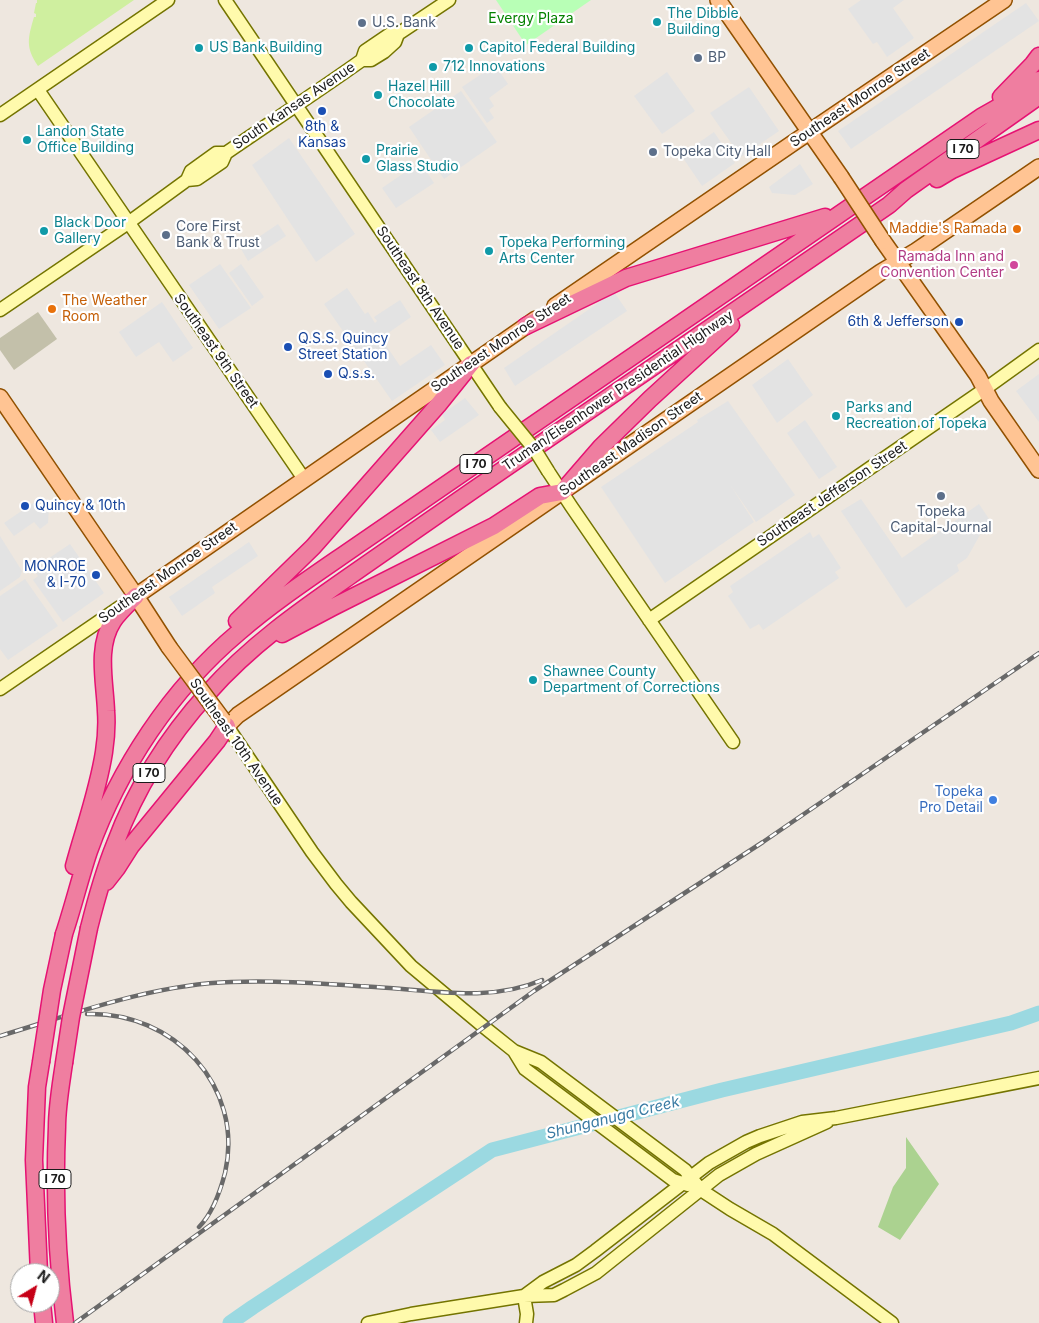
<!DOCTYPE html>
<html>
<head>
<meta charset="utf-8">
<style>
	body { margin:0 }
	#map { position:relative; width:1039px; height:1323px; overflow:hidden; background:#eee7df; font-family:Inter,sans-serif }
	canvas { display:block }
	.north { position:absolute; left:10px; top:1263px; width:50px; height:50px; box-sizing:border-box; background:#fff; border:1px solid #a4a4a4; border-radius:50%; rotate:37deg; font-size:14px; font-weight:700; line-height:20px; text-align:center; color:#1b1b1b }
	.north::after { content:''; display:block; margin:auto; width:18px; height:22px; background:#c60017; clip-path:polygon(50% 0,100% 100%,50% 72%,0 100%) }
</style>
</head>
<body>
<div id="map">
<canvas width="1039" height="1323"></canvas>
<div class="north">N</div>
</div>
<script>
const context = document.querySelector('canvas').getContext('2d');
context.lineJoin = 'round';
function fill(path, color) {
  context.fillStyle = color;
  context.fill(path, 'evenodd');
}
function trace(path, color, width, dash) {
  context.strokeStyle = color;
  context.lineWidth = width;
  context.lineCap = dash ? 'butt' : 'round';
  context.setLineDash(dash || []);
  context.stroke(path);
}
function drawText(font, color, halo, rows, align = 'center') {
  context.font = font + ' Inter,sans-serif';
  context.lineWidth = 4.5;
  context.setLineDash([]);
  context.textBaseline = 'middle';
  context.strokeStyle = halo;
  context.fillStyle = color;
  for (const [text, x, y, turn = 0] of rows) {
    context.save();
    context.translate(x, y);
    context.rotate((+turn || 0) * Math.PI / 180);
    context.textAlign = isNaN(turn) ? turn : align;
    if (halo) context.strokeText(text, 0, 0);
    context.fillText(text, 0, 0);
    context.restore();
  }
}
fill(new Path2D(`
	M38 312 57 339 14 370 0 350V338Z`), '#c3c0aa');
fill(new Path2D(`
	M37 0H134L38 66C25 47 28 38 34 17H36V14L34 13 36 3H37Z`), '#cfef9f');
fill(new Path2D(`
	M906 1137 939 1184 900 1240 878 1227 893 1187 906 1168Z`), '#abd290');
fill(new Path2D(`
	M496 0H591L526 45Z`), '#b8ffb6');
fill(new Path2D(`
	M861 0H904L893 8 914 38 887 57 877 42 873 44 848 9Z
	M1026 3 1039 21 851 149 838 131Z
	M495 65 508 84 489 98 494 106 489 110 494 118 487 123 462 87Z
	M667 72 695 111 662 134 634 96Z
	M749 87 779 131 741 157 710 113Z
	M461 91 497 142 444 179 409 127Z
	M714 132 735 163 702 186 681 155Z
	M289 138 355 234 316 262 252 165Z
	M420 162 434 183 396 208 382 188Z
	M800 164 813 184 795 195 772 193 769 187Z
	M278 224 286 236 248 261 241 249Z
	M220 264 251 308 219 329 189 285Z
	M241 264 264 297 252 306 229 273Z
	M347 288 365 314 368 312 375 323 377 321 374 317 400 300 411 317 381 338 400 366 431 345 445 365 392 401 324 304Z
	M614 292 627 311 515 386 504 368Z
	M162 302 193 348 173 362 159 342 136 357 119 332Z
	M788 359 813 395 777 423 752 385Z
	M1039 374V422L1016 391Z
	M465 398 479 415 440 442 431 430 445 420 442 414Z
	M728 401 795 495 756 522 731 486 754 522 665 583 601 487 698 422 697 420Z
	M805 420 837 467 819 479 787 433Z
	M42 497 49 507 48 523 40 529 34 522 14 536 4 523Z
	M861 499 902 558 979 504 989 519 967 558 957 565 959 571 906 608 841 511Z
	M810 532 813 538 819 534 841 568 835 572 839 578 763 630 759 624 750 629 728 596 733 592 730 586Z
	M0 536 22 571 20 577 0 591Z
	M249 542 258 556 212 587 215 593 182 616 169 597Z
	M70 544 104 593 63 622 33 580 38 576 33 569Z
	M25 579 58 626 8 660 0 649V596Z`), '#e3e3e3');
trace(new Path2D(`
	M230 1323 253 1307 492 1150 722 1090 1011 1023 1039 1013`), '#9bd9e1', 15);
const secondary = new Path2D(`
	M225 0 500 407
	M362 60 365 51 390 34H398
	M38 90 304 479
	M0 115 168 0
	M187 180 197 179 222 162 226 153C271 122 317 92 362 60H371L384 52 395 42 398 34 449 0
	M0 310 128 223 187 180 191 171 216 153H226
	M548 471 571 506 733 742
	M649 620 985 389 1039 350
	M0 689 120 607
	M227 726 312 852 336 884 351 902 411 966 484 1027 514 1051 541 1062 685 1170 701 1190 730 1209 773 1234 892 1323
	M514 1051 525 1069 673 1180 688 1185
	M524 1296 543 1282 576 1265 595 1251 709 1163 746 1142 760 1136 802 1122 836 1118 1039 1078
	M524 1296 527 1314 526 1323
	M368 1323 411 1314 524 1296 554 1295 564 1290 596 1273 719 1175 756 1154 827 1122`);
const primary = new Path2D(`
	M718 0 841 177
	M883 241 978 376 991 401 1039 470
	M555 306 793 143 1004 0
	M0 397 136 596 169 647
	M136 596 536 319
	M223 720 227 726 238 715 881 272 916 251 1039 167`);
const highway = new Path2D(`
	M1001 97 1033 64 1039 56
	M937 179 952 170 1039 130
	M526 326 626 278 825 217
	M237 621 313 547 438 405 471 364
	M282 634 333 607 494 526 540 496 562 492 601 447 650 399 731 325
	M74 866C84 829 98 791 104 752 106 739 107 724 106 711 105 682 96 647 113 621 119 612 128 604 136 596
	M106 882 117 868 131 846 217 741 227 726
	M89 928C96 900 104 871 115 844 136 788 168 737 208 693 255 640 310 604 367 564 402 540 437 515 472 491 611 396 750 301 889 205L906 190 1039 96
	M64 934C73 907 80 878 89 851 119 768 171 689 239 632 275 601 316 574 355 547L981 117 1004 104 1039 80
	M64 1063C61 1084 57 1106 57 1127 54 1193 57 1258 65 1323
	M39 1273 34 1160 37 1087 41 1062
	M42 1303 44 1323`);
trace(secondary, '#747400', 15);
trace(primary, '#925100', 18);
trace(highway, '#e61273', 19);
trace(secondary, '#fffaac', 12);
trace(primary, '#ffc493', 15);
trace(highway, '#ef7ea0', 16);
const rail = new Path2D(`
	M87 1014C173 1011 245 1086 225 1173 220 1192 213 1213 199 1227
	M0 1036C73 1014 154 984 231 982 279 980 327 984 375 987 430 990 489 1003 542 980
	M75 1323 534 991 763 842 1039 653`);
trace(rail, '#696969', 4.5);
trace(rail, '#fff', 2.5, [8]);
const secondaryBridge = new Path2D(`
	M500 407 535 450 548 471`);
const primaryBridge = new Path2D(`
	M841 177 883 241
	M169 647 223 720`);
const highwayBridge = new Path2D(`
	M41 1062 52 990 64 934
	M64 1063 71 1017 89 928`);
trace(secondaryBridge, '#747400', 15, []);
trace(primaryBridge, '#925100', 18, []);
trace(highwayBridge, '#e61273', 19, []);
trace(secondaryBridge, '#fffaac', 12);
trace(primaryBridge, '#ffc493', 15);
trace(highwayBridge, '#ef7ea0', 16);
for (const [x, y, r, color] of [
	[657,22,5,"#0f9aa8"],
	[362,23,5,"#5c6f8a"],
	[199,48,5,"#0f9aa8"],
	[469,48,5,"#0f9aa8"],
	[698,58,5,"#5c6f8a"],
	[433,67,5,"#0f9aa8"],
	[378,95,5,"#0f9aa8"],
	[322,111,5,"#1a4fb4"],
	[27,140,5,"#0f9aa8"],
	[653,152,5,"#5c6f8a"],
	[366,159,5,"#0f9aa8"],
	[1017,229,5,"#e8710a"],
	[44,231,5,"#0f9aa8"],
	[166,235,5,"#5c6f8a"],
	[489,251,5,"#0f9aa8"],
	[1014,265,5,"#d1479c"],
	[52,309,5,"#e8710a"],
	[959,322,5,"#1a4fb4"],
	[288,347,5,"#1a4fb4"],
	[328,374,5,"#1a4fb4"],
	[836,416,5,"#0f9aa8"],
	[941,496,5,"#5c6f8a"],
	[25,506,5,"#1a4fb4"],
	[96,575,5,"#1a4fb4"],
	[533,680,5,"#0f9aa8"],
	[993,800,5,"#3f7fe0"]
]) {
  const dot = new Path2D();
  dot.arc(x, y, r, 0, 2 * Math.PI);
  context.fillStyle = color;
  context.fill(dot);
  trace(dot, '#fff', 2);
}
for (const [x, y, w] of [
	[963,149,32],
	[476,464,32],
	[149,773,32],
	[55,1179,32]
]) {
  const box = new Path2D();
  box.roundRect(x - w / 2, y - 9.5, w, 19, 4);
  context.fillStyle = '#fff';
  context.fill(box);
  trace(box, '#1b1b1b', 1);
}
drawText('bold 12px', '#1b1b1b', null, [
	["I 70",963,149],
	["I 70",476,464],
	["I 70",149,773],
	["I 70",55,1179]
]);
drawText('14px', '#0d838f', '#fff', [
	["The Dibble",667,14],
	["Building",667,30],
	["US Bank Building",209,48],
	["Capitol Federal Building",479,48],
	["712 Innovations",443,67],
	["Hazel Hill",388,87],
	["Chocolate",388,103],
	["Landon State",37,132],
	["Office Building",37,148],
	["Prairie",376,151],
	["Glass Studio",376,167],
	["Black Door",54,223],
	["Gallery",54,239],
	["Topeka Performing",499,243],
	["Arts Center",499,259],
	["Parks and",846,408],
	["Recreation of Topeka",846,424],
	["Shawnee County",543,672],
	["Department of Corrections",543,688]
], 'left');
drawText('14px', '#058201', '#fff', [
	["Evergy Plaza",531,19]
]);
drawText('14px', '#4e5e75', '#fff', [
	["U.S. Bank",372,23],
	["BP",708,58],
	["Topeka City Hall",663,152],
	["Core First",176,227],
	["Bank & Trust",176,243],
	["Topeka",941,512,"center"],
	["Capital-Journal",941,528,"center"]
], 'left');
drawText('14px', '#1b1b1b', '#fff', [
	["Southeast Monroe Street",860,98,-34],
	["South Kansas Avenue",294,106,-34],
	["Southeast 8th Avenue",420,288,56],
	["Southeast Monroe Street",501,343,-34],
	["Southeast 9th Street",216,351,55],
	["Truman/Eisenhower Presidential Highway",618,391,-34],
	["Southeast Madison Street",631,444,-35],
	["Southeast Jefferson Street",832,494,-34],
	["Southeast Monroe Street",168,573,-35],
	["Southeast 10th Avenue",236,742,55]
]);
drawText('14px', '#164399', '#fff', [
	["8th &",322,127,"center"],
	["Kansas",322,143,"center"],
	["6th & Jefferson",949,322,"right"],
	["Q.S.S. Quincy",298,339],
	["Street Station",298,355],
	["Q.s.s.",338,374],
	["Quincy & 10th",35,506],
	["MONROE",86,567,"right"],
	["& I-70",86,583,"right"]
], 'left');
drawText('14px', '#c56008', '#fff', [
	["Maddie's Ramada",1007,229],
	["The Weather",62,301,"left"],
	["Room",62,317,"left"]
], 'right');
drawText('14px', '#b23c85', '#fff', [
	["Ramada Inn and",1004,257],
	["Convention Center",1004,273]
], 'right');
drawText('14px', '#366cbe', '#fff', [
	["Topeka",983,792],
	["Pro Detail",983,808]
], 'right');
drawText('italic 15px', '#3a7ba3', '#fff', [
	["Shunganuga Creek",613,1118,-14]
]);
</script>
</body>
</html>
